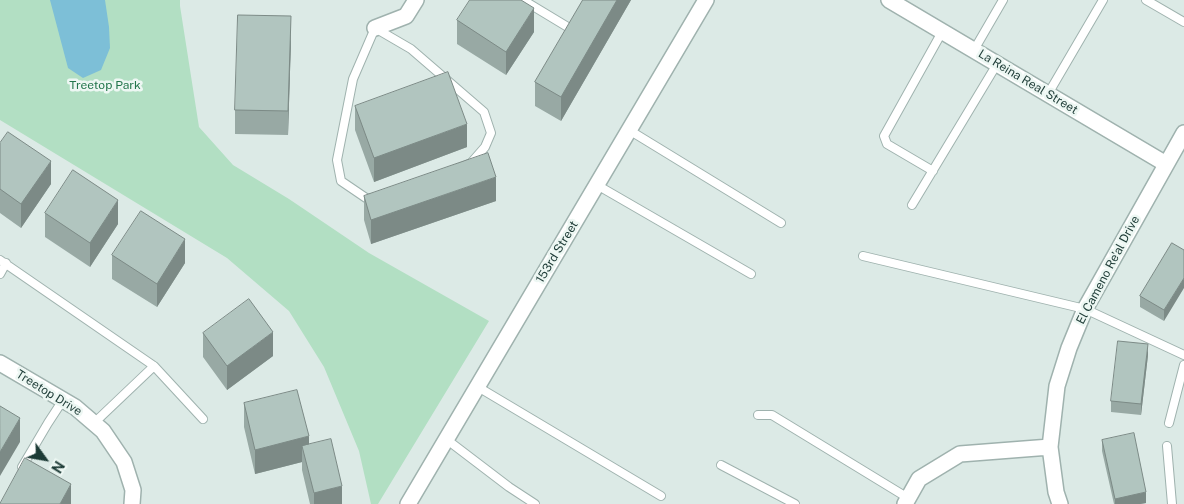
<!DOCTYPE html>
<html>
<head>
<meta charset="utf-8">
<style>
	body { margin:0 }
	#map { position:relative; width:1184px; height:504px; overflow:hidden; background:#dceae6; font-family:"Public Sans",sans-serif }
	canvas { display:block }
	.north { position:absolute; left:20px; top:434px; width:50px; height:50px; -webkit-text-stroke:4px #edf7f3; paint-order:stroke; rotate:122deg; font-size:14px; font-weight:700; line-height:20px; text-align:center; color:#1d3b36 }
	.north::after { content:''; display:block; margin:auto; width:18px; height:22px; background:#1d3b36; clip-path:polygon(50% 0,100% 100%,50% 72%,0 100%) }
</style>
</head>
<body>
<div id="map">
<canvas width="1184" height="504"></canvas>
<div class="north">N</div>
</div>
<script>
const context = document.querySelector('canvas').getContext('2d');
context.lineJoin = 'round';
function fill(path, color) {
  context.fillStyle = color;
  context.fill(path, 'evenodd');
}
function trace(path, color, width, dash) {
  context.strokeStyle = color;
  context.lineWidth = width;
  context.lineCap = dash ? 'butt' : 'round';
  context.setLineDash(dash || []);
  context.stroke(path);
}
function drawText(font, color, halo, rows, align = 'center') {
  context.font = font + ' "Public Sans",sans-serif';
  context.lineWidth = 5;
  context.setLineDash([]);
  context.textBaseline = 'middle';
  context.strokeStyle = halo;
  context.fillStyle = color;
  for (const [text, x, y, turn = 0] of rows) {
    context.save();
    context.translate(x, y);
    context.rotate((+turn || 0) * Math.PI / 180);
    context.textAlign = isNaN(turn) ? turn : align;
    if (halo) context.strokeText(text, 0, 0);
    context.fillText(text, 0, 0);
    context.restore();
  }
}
fill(new Path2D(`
	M0 0H180V6L199 127 233 165 289 199 369 253 489 321 378 504H371L359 451 324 367 289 311 227 258 0 120Z`), '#b2dfc3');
fill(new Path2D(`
	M50 0H105L109 27 110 48 101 70 83 78 68 68Z`), '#7dbfd7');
const service = new Path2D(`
	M523 0 571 29
	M1146 0 1184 22
	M375 28 411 49 484 112 491 133 485 147 471 163 384 201 366 198 341 181 337 160 353 79Z
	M974 50 1003 0
	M1048 94 1103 0
	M629 130 781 223
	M933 171 887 144 884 136 942 32
	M597 185 751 274
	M912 205 997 64
	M863 256 1085 309 1184 355
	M0 260 154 366 203 419
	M0 274 6 263
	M478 387 661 496
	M758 415H772L908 498
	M94 423 154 366
	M1169 423 1184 365
	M446 439 509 487 535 504
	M1167 446 1172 504
	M721 465 795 504
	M22 467 48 423 63 400`);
const minor = new Path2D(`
	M889 0 1166 164
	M375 28 406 16 416 0
	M0 363 75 407 103 431 124 462 133 490 132 504
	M905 504 919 479 960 454 1050 447
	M1060 504 1056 492 1050 447 1057 386 1069 348 1085 309 1184 133`);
const tertiary = new Path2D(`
	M408 504 706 0`);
trace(service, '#9fb2ae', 10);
trace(minor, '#9fb2ae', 18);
trace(tertiary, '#9fb2ae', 18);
trace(service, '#fff', 8);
trace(minor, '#fff', 15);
trace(tertiary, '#fff', 15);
fill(new Path2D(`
	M583 0H631L561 121 535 106V82Z
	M457 20 534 32 506 75 457 44Z
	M291 40 288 135 235 134V110Z
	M355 106 467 147 374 182 355 130Z
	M0 143 51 184 21 228 0 213Z
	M364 196 496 201 371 244 364 220Z
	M45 213 118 224 90 267 45 237Z
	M1172 243 1164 321 1140 307V296Z
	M112 255 185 263 157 307 112 279Z
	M203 333 273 356 227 390 203 357Z
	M1148 355 1141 415 1111 412V401Z
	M244 403 309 444 342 504H310L302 470V462L255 474 244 427Z
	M1102 440 1146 503 1140 504H1114L1102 451Z`), '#98a9a4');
fill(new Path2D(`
	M617 0H631L561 121V97Z
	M534 8V32L506 75V52Z
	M291 16V40L288 135V111Z
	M467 124V147L374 182V158Z
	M51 161V184L21 228V204Z
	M496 177V201L371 244V220Z
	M118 200V224L90 267V243Z
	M185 239V263L157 307V284Z
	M1184 278V288L1164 321V310Z
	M273 332V356L227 390V366Z
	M1148 344V355L1141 415V404Z
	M20 418V442L0 476V452Z
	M309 436V460L302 446V462L255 474V450Z
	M71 484V504H60Z
	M342 486V504H314V493Z
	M1146 492V503L1140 504H1115V499Z`), '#7c8a86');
const building = new Path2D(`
	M470 0H521L534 8 506 52 457 20Z
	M583 0H617L561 97 535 82Z
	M238 15 291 16 288 111 235 110Z
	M448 72 467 124 374 158 355 106Z
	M8 132 51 161 21 204 0 189V143Z
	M488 153 496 177 371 220 364 196Z
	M73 170 118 200 90 243 45 213Z
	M141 211 185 239 157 284 112 255Z
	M1172 243 1184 250V278L1164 310 1140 296Z
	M249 299 273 332 227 366 203 333Z
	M1118 341 1148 344 1141 404 1111 401Z
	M297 390 309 436 255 450 244 403Z
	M0 406 20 418 0 452Z
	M1134 433 1146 492 1115 499 1102 440Z
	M331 439 342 486 314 493 302 446Z
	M25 458 71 484 60 504H0Z`);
fill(building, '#b1c5bf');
trace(building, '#7c8a86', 1);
drawText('12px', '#1d3b36', '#edf7f3', [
	["La Reina Real Street",1028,82,31],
	["153rd Street",557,252,-59],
	["El Cameno Re'al Drive",1108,270,-62],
	["Treetop Drive",49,393,32]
]);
drawText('12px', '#23764c', '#edf7f3', [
	["Treetop Park",105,85]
]);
</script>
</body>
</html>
